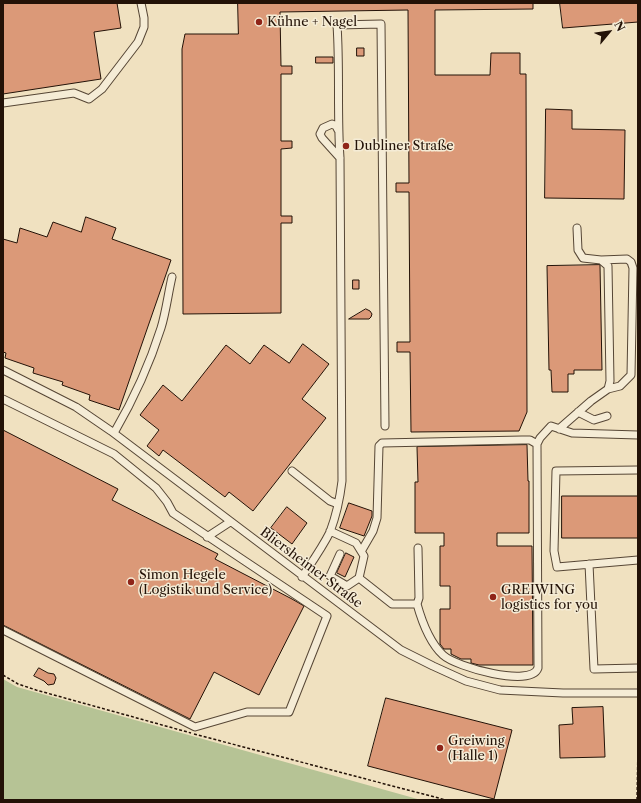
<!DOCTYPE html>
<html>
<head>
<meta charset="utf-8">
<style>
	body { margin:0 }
	#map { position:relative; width:641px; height:803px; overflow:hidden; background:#f0e1c0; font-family:"Libre Caslon Text",serif }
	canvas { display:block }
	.frame { position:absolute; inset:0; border:4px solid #231207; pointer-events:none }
	.north { position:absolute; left:589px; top:12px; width:40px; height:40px; -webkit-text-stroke:3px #f5ecd6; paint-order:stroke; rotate:61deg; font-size:11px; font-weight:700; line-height:16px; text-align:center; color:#231207 }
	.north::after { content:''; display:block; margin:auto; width:14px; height:18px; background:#231207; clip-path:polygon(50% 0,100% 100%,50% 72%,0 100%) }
</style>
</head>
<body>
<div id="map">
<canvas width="641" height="803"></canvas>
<div class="frame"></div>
<div class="north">N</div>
</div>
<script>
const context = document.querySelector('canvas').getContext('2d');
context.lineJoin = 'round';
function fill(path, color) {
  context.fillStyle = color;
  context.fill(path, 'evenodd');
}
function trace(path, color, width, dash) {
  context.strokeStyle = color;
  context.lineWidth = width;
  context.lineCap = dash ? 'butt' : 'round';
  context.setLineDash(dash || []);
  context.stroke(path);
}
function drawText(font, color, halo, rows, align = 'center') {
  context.font = font + ' "Libre Caslon Text",serif';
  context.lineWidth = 3;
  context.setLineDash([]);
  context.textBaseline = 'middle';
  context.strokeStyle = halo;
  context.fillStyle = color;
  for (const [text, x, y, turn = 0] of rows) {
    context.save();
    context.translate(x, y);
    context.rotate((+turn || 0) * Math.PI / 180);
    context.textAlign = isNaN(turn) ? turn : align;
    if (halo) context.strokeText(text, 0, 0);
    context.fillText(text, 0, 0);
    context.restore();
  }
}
fill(new Path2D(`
	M3 679 17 687 421 800H3Z`), '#b6c395');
const building = new Path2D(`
	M3 3H117L121 28 94 32 101 79 3 94Z
	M238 3H533V9L435 10V75H490L491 53H520V74H526L527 412 519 431 411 432 410 352H397V342H410L409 192H396V183H409L408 10 280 12 281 66H292V74H281V141H292V148L281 149V216H292V223H281V313L183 314 182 49 185 34H238Z
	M560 3H638V22L563 28Z
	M357 48H364V56H357Z
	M316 57H333V63H316Z
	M546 109 572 110V129L625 130 624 199 545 198Z
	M86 217 116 228 112 239 171 260 119 410 89 400 90 395 62 385 63 382 33 373 34 368 5 358 6 353 3 352V239L17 243 20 228 47 237 53 222 81 232Z
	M600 265 602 370H574V374H568V392H552L551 370H549L547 266Z
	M353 280H359V289H353Z
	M366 309 370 311 372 314 371 317 369 319H349Z
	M303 344 329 364 302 399 326 418 253 511 229 492 225 497 163 450 159 456 147 446 159 430 140 415 163 385 182 401 226 345 250 364 264 345 289 363Z
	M3 430 118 489 112 500 218 554 215 559 292 599 304 606 259 695 214 672 190 719 3 625Z
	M527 445 528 481H529V533H497V546H532L533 665H479L471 663V659H461L451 654V649H444L440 644V609H450V586H440V546H444V533H415V482H418L417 447Z
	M562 496H638V538H562Z
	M349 503 372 511V516L364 536 340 528Z
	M287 507 307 523 292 544 271 528Z
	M346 553 354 557 345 577 337 573Z
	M39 668 48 673 54 674 56 678 54 684 48 685 44 681 34 676Z
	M386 698 512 730 494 799 368 766Z
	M603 707 605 757 560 758 559 725 573 724 572 708Z`);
fill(building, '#db9978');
trace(building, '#231207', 1);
const minor = new Path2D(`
	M3 103 74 93 89 99 102 89 138 42 144 27V18L141 3
	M338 130 336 126 332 124 323 128 320 134 322 138 340 158
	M601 260 627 259 631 262 633 268 631 375 620 386 608 389
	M3 370 76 407 111 431 401 650 433 666 466 681 500 690 563 693H638
	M3 399 114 454 156 488 167 502 173 513 327 616 289 712H247L195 727 3 630
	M578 412 594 420 607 416
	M559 429 591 401 608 389 610 381 608 266 601 260 583 258 578 250 577 228
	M114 433C132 402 150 363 161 328 166 312 168 294 172 277
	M638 470 556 471 554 551 557 567 638 560
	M292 471 330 501 338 504
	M330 531 356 543 364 556 359 578 392 604H417L419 598 418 548
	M207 537 230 522
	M362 550 373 531 377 518 379 446 382 443 522 440H530L537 444
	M340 554 330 576 347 586 359 578
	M589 564 594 669 638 668
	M302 577C312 562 322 548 330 532 336 516 340 498 342 481L340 158C337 114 340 69 337 25L381 24 385 426
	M417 604C422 622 429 642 443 655 456 667 531 688 538 668L537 444 540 438 551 426 572 433 638 435`);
trace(minor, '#564635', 9);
trace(new Path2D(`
	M3 675 18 684 36 690 191 733
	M194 734 446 800
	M637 800 638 747`), '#231207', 1.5, [3, 2]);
trace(minor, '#f5ecd6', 7);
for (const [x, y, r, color] of [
	[259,22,4,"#8f2418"],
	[346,146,4,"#8f2418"],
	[131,582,4,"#8f2418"],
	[493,597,4,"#8f2418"],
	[440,748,4,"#8f2418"]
]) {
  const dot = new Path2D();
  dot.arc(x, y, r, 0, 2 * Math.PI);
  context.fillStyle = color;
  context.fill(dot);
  trace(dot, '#f5ecd6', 1.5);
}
drawText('13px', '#231207', '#f5ecd6', [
	["Kühne + Nagel",267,22],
	["Dubliner Straße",354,146],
	["Simon Hegele",139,575],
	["(Logistik und Service)",139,590],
	["GREIWING",501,590],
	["logistics for you",501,605],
	["Greiwing",448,741],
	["(Halle 1)",448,756]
], 'left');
drawText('13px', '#231207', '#f5ecd6', [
	["Bliersheimer Straße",311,568,37]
]);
</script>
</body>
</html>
